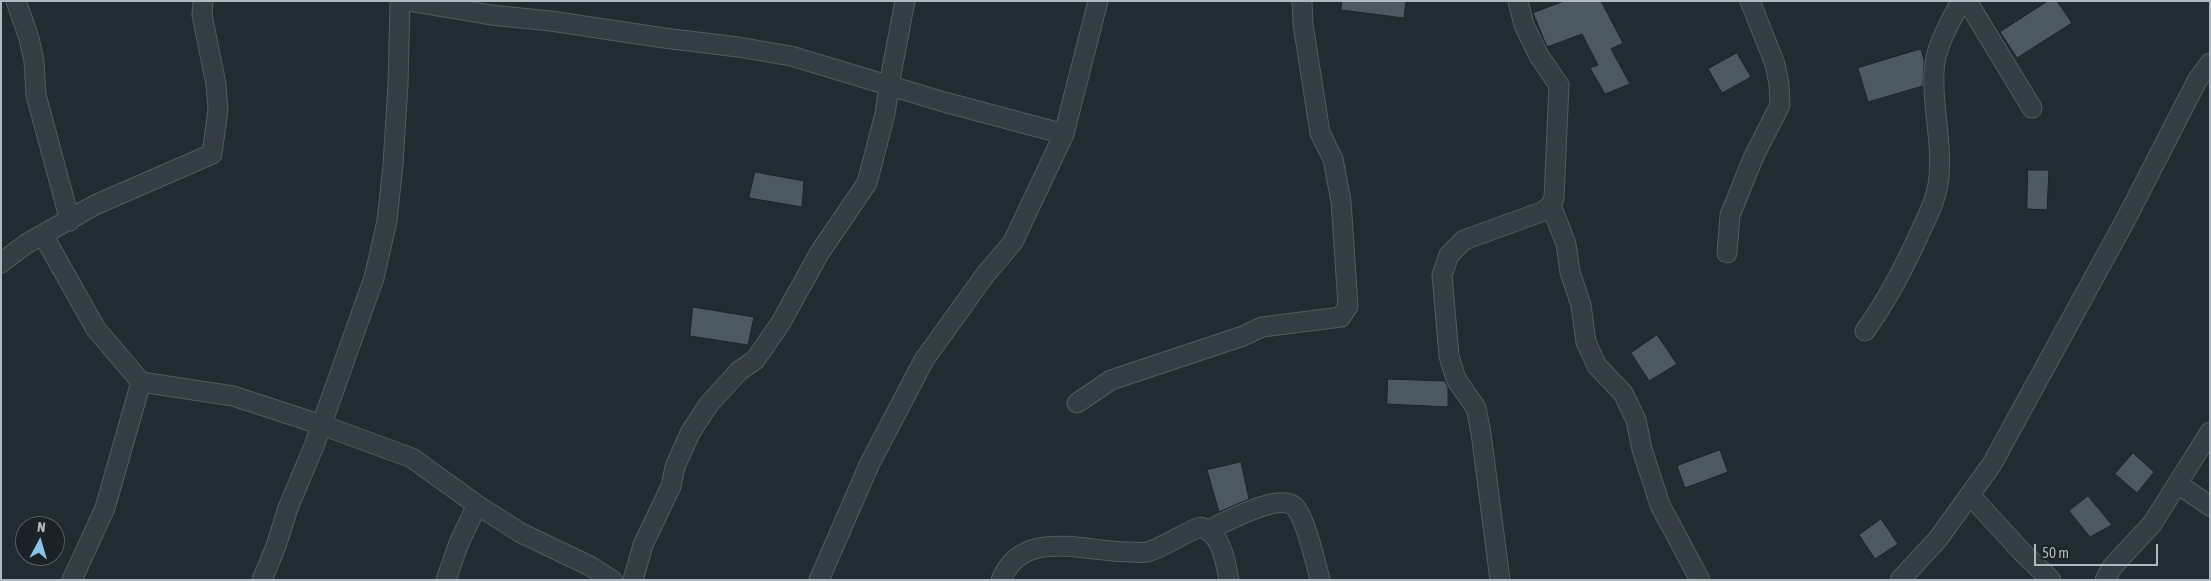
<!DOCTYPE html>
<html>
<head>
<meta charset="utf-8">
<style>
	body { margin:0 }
	#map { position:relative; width:2211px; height:581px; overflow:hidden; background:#212c32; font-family:"Asap Condensed",sans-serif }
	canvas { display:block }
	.frame { position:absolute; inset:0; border:2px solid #aeb9c0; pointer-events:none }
	.north { position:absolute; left:15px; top:516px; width:50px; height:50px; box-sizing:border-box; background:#1a2227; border:1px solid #555e64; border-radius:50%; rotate:6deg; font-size:14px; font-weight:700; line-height:20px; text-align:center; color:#aeb9c0 }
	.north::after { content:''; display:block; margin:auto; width:18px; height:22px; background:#8ac2e8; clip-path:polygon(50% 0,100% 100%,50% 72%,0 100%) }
	.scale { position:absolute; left:2034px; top:544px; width:124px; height:22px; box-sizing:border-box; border:2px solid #aeb9c0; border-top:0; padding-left:6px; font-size:15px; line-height:18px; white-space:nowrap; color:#aeb9c0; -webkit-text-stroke:4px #1a2227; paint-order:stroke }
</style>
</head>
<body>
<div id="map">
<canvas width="2211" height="581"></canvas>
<div class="frame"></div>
<div class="north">N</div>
<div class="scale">50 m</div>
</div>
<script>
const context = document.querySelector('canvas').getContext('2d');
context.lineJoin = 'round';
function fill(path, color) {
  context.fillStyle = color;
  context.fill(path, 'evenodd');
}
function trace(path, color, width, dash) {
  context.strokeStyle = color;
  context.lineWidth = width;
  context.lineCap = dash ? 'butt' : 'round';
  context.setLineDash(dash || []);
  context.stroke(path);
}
const building = new Path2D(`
	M1342 1H1406L1404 18 1341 10Z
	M1565 1H1601L1623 43 1611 49 1630 84 1605 94 1590 68 1598 65 1582 34 1547 47 1533 13Z
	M2048 1H2057L2072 23 2017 58 2000 32Z
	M1921 49 1924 60 1923 86 1868 102 1858 68Z
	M1737 53 1751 77 1722 93 1708 69Z
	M2028 170H2049L2047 210 2027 209Z
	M755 172 804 181 802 207 749 198Z
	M693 307 754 317 748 345 690 336Z
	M1657 335 1677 364 1649 381 1631 353Z
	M1388 379 1445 381 1448 388V407L1387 404Z
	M1720 450 1728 472 1685 488 1677 466Z
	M2133 453 2154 472 2137 493 2115 474Z
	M1241 462 1249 499 1219 512 1207 470Z
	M2088 496 2112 525 2090 537 2069 511Z
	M1881 519 1898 544 1875 559 1859 535Z`);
fill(building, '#4c5960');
trace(building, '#1c2429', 1);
const street = new Path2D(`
	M16 1 29 38 34 61 36 95 70 221
	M408 1 491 15 551 21 664 38 738 47 791 56 944 102 1064 134
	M1967 1 2032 108
	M1551 205 1566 244 1570 272 1581 305 1586 342 1597 366 1623 393 1636 420 1642 449 1660 505 1700 580
	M43 235 96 329 141 382 233 396 322 425 412 458 477 505
	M1727 253 1730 215 1754 156 1780 105 1779 84 1775 64 1750 1
	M1 263 26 244 95 205 212 154 218 110 216 84 202 15 203 1
	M1865 331C1888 299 1906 264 1922 228 1929 214 1935 201 1938 185 1944 147 1932 110 1934 72 1935 46 1950 23 1961 1
	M1077 403 1111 380 1243 336 1262 327 1341 317 1348 306 1341 201 1333 159 1320 133 1303 24 1302 1
	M2178 484 2210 506
	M1970 495 2021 551 2051 580
	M1210 529C1227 522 1277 493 1294 506 1305 516 1316 564 1320 580
	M72 580 105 508 141 382
	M262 580 276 546 288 508 314 446 374 278 387 221 393 165 398 84 400 1
	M446 580 459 543 477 505 521 533 590 566 612 580
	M633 580 643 545 671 486 675 467 690 433 709 404 739 371 755 360 780 324 820 252 867 183 885 114 889 85 905 1
	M819 580 870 463 924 360 985 275 1013 242 1064 134 1098 1
	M1001 580C1023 526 1086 553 1132 552 1137 552 1143 553 1147 552 1162 548 1184 533 1200 527 1222 533 1225 560 1229 580
	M1500 580 1481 433 1476 408 1456 379 1449 356 1442 275 1449 255 1464 240 1544 211 1551 205 1554 198 1559 85 1539 56 1524 25 1518 1
	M1900 580 1938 539 1992 464 2126 219 2198 79 2210 63
	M2105 580 2112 567 2152 524 2210 432`);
trace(street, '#515b61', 21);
trace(street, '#343d43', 19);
</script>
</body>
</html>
